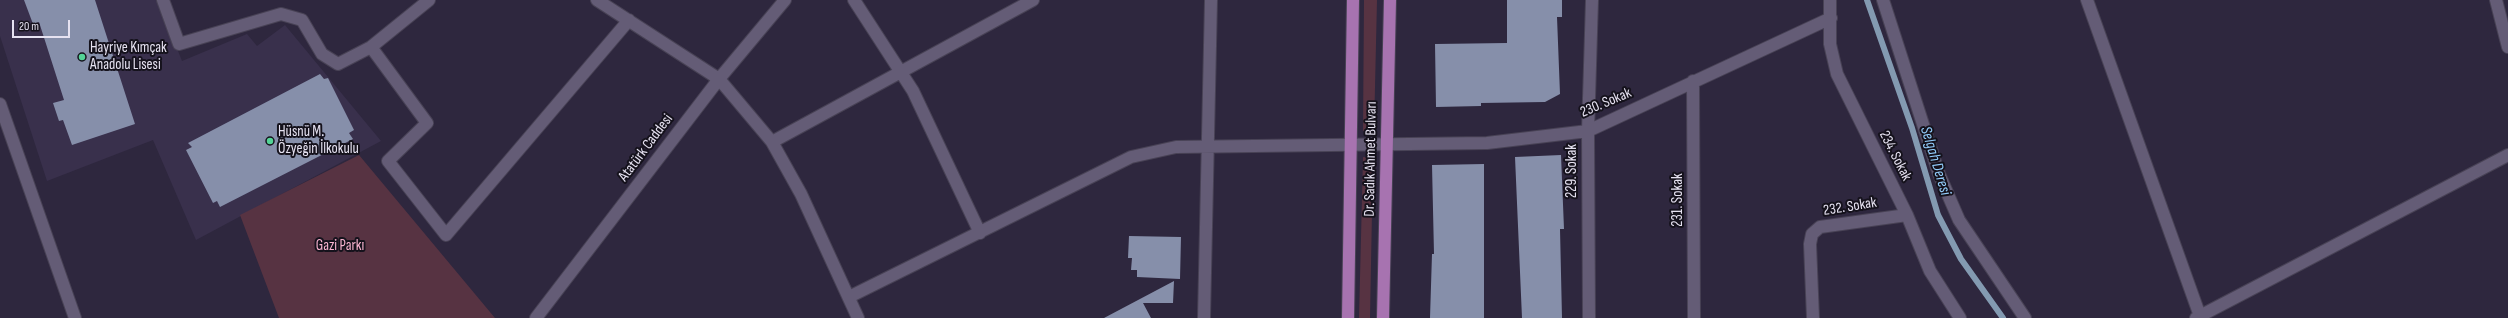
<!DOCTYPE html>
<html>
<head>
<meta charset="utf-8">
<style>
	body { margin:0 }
	#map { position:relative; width:2508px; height:318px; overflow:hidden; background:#2e273e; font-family:"Sofia Sans Condensed",sans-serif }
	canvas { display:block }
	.scale { position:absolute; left:12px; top:20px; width:58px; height:18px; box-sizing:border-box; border:2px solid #e6e2f1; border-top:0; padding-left:5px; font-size:12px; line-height:14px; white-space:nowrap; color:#e6e2f1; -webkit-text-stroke:3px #15121c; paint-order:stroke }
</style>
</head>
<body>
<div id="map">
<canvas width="2508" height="318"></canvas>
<div class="scale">20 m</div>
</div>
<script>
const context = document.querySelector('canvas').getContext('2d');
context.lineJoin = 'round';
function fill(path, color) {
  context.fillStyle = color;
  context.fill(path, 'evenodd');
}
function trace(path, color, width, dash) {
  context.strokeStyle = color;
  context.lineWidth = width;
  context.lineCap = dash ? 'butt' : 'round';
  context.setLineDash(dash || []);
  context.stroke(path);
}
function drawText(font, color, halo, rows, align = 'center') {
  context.font = font + ' "Sofia Sans Condensed",sans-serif';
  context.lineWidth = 4;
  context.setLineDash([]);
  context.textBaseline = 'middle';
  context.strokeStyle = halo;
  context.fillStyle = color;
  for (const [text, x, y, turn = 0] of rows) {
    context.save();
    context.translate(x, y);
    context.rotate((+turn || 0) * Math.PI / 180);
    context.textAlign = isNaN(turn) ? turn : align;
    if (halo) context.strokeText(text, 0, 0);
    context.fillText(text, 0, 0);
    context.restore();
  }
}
fill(new Path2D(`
	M0 0H158L182 61 247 34 257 46 285 25 381 141 196 240 153 140 47 181 0 36Z`), '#39304c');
fill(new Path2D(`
	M1364 0H1377L1374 131H1363Z
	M359 155 495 318H279L240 215Z
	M1363 157 1373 158 1370 318H1359Z`), '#573342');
trace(new Path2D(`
	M1867 0 1912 128 1938 215 1961 259 2003 318`), '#839ab1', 6);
fill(new Path2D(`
	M24 0H95L135 124 72 145 63 120 59 121 53 103 64 100 39 22 33 24Z
	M1507 0H1562V17H1557L1560 94 1545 102 1481 103V106L1436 107 1435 44 1507 43Z
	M320 74 324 79 328 78 354 130 349 133 353 139 220 207 217 201 213 203 186 150 192 147 188 143Z
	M1561 155 1564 229H1560L1562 318H1522L1515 157Z
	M1484 164V318H1430L1432 254H1434L1432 165Z
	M1129 236 1181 237 1180 279 1137 277V270H1131L1132 258H1128Z
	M1174 281 1173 303H1143L1151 318H1104Z`), '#868faa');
const minor = new Path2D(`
	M163 0 179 44 281 14 302 20 322 54 338 64 371 47 429 0
	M597 0 719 79 772 142 801 194 858 318
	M854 0 913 91 980 233
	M1830 0V44L1837 74 1907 215 1930 271 1960 318
	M1883 0 1939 174 1959 220 2025 318
	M2087 0 2200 316
	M2496 0 2508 47
	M371 47 427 123 388 161 446 235 629 20
	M1693 81 1694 318
	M0 104 75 318
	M772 142 1033 0
	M849 297 1131 157 1176 147 1487 143 1588 131 1831 18
	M536 318 719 79 785 0
	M1204 318 1211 0
	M1589 318 1588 131 1592 0
	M1813 318 1810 244 1812 234 1820 227 1907 215
	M2196 318 2508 155`);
const major = new Path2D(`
	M1348 318 1353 0
	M1383 318 1390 0`);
trace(minor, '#484255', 14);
trace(major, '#484255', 14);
trace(minor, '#645c76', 12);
trace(major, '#a773b0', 12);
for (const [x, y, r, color] of [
	[82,57,4,"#53d396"],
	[270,141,4,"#53d396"]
]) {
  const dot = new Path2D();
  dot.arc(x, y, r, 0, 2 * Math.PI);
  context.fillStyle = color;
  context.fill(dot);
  trace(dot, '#15121c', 1.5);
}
drawText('15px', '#e6e2f1', '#15121c', [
	["Hayriye Kımçak",90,48],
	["Anadolu Lisesi",90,65],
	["Hüsnü M.",278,132],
	["Özyeğin İlkokulu",278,149]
], 'left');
drawText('15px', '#e6e2f1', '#15121c', [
	["230. Sokak",1606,103,-23],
	["Atatürk Caddesi",646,148,-53],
	["234. Sokak",1895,156,63],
	["Dr. Sadık Ahmet Bulvarı",1371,159,-89],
	["229. Sokak",1572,171,-90],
	["231. Sokak",1678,200,-90],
	["232. Sokak",1850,207,-9]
]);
drawText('15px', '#f9b4d0', '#15121c', [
	["Gazi Parkı",340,246]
]);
drawText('italic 16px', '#92ccfa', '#15121c', [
	["Selgah Deresi",1935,161,73]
]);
</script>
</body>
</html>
